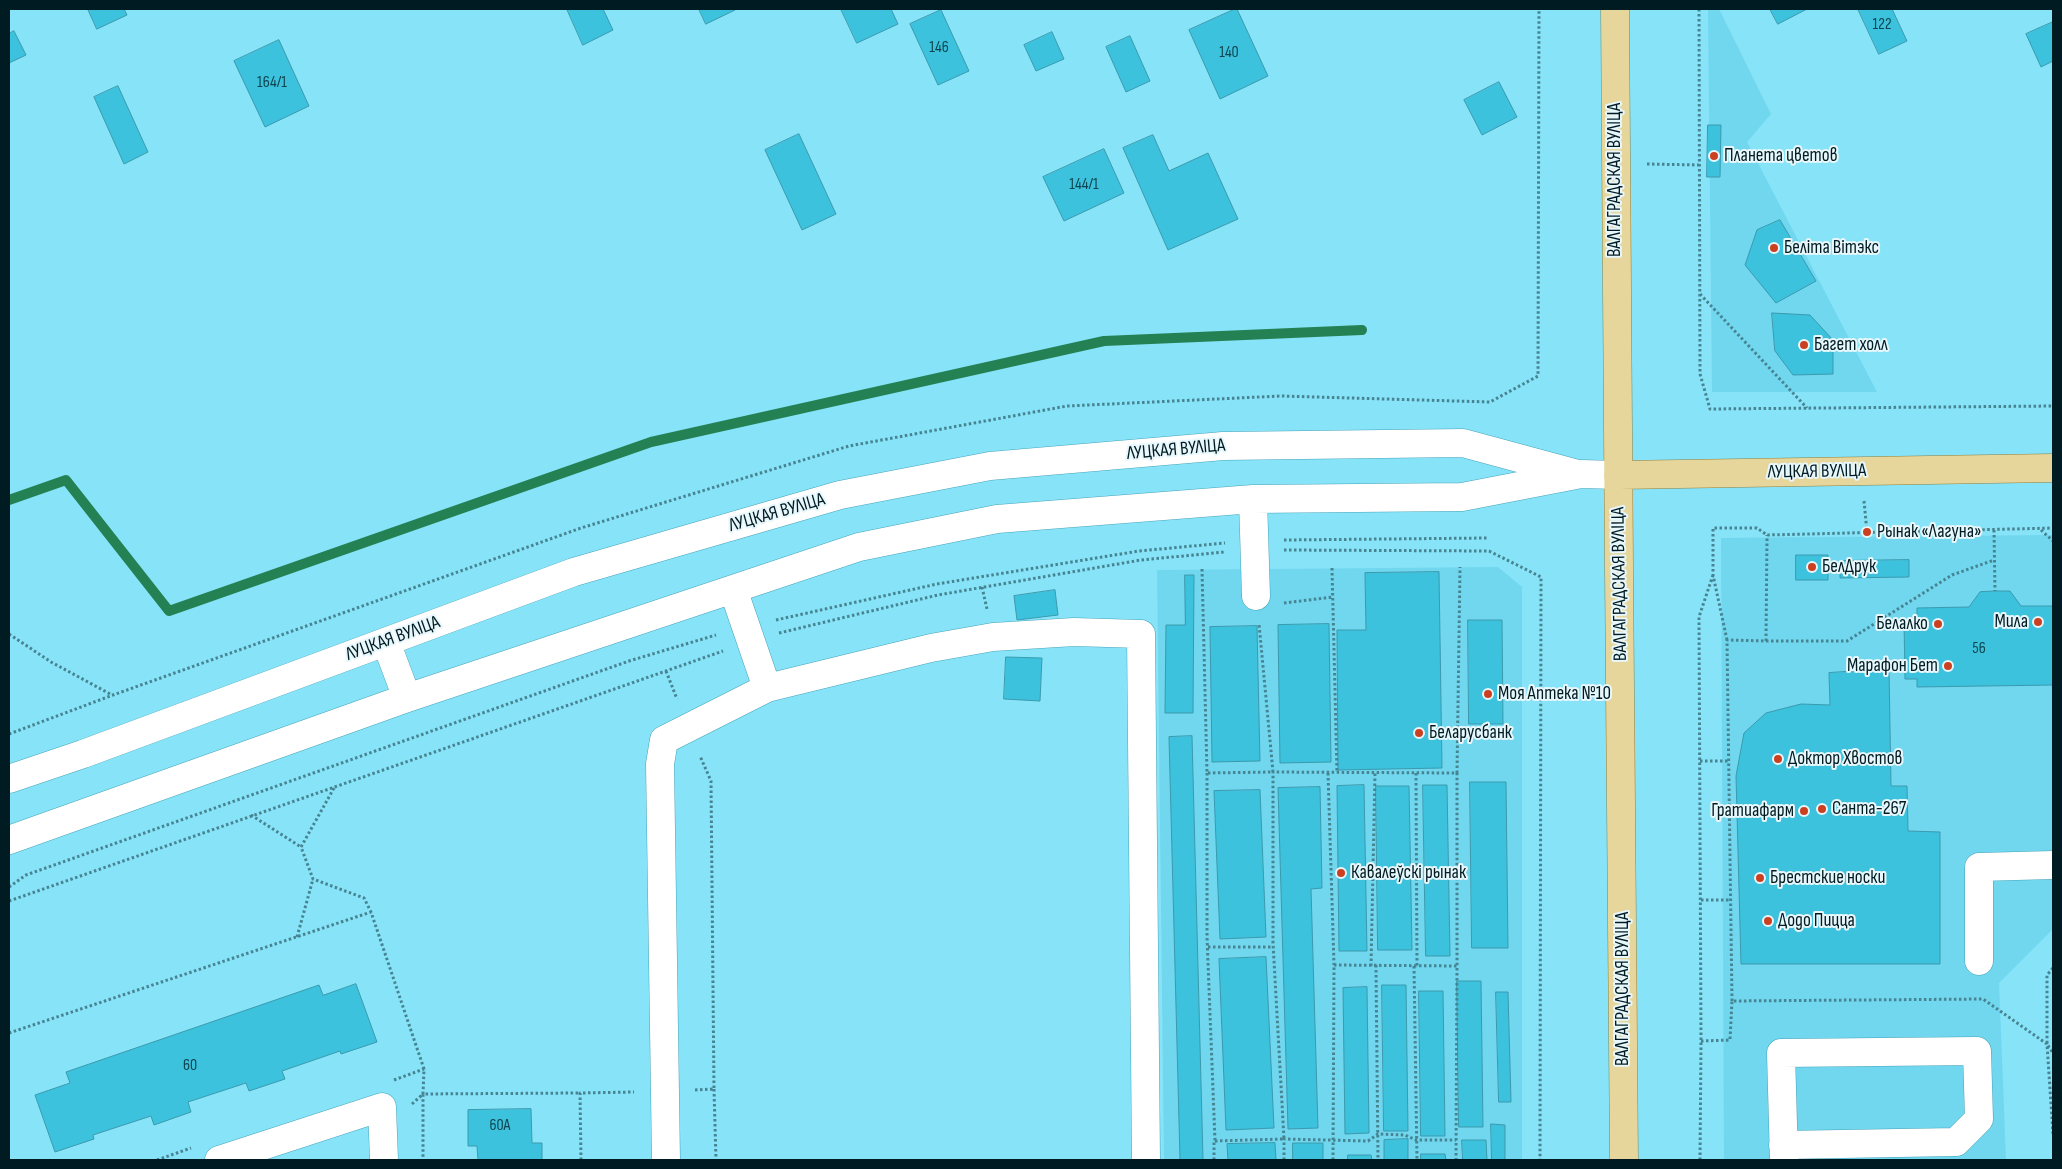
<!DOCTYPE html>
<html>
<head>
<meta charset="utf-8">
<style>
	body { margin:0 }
	#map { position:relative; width:2062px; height:1169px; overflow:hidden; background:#87e3f8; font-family:"Sofia Sans Condensed",sans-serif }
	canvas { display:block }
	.frame { position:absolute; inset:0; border:10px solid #001b21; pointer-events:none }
</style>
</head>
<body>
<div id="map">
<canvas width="2062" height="1169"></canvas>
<div class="frame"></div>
</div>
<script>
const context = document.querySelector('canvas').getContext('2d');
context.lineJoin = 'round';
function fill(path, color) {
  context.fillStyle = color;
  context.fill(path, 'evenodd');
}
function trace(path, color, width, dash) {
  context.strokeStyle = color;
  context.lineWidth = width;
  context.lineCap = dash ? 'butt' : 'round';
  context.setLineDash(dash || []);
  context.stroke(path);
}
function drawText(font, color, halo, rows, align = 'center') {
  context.font = font + ' "Sofia Sans Condensed",sans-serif';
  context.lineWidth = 4;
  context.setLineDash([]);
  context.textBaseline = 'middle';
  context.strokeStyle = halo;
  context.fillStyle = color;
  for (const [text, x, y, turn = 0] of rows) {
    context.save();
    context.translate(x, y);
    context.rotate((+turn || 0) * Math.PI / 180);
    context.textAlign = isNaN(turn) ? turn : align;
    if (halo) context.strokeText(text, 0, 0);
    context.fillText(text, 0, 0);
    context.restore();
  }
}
fill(new Path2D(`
	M1708 9H1719L1771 114 1747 142 1877 392H1712Z
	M2053 535V929L1999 983 2006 1160H1724L1721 538Z
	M1498 567 1522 587V1160H1164L1157 570Z`), '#70d7ef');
trace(new Path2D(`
	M9 500 66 480 169 611 651 442 1104 341 1362 330`), '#248153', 10);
const building = new Path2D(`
	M88 9H124L127 15 97 29Z
	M567 9H603L613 30 583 45Z
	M699 9H735V10L706 24Z
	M841 9H891L898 24 857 43Z
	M1235 9H1237L1268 76 1220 99 1189 30Z
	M1770 9H1807L1778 24Z
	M1858 9H1892L1907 41 1879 54Z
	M941 10 969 71 938 85 910 24Z
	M2053 22V61L2041 67 2026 34Z
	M14 31 26 55 9 63V34Z
	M1052 32 1064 59 1036 71 1024 45Z
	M1130 36 1150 81 1126 92 1106 47Z
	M279 40 309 106 265 127 234 61Z
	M1499 82 1517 117 1482 135 1464 100Z
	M118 86 148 152 124 164 94 97Z
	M1708 125H1721L1720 177H1707Z
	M799 134 836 214 802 230 765 150Z
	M1153 135 1169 171 1208 153 1238 219 1168 250 1123 148Z
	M1104 149 1124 193 1064 221 1043 177Z
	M1780 220 1816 281 1776 303 1745 265 1757 230Z
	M1772 313 1810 315 1833 340V374L1793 375 1775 351Z
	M1796 555H1828V580H1796Z
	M1909 560V577L1840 578V561Z
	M1439 572 1442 768 1338 770 1337 630H1366L1365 573Z
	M1185 575H1194L1193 713H1165L1166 625H1185Z
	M1055 590 1058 615 1017 620 1014 596Z
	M1995 591H2010L2021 606H2053V685L1917 687V679H1905L1904 620H1917V608L1969 607 1980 592Z
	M1468 620H1502L1503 724H1469Z
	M1329 624 1331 762 1280 763 1278 625Z
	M1257 626 1260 761 1212 762 1210 627Z
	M1006 657 1042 658 1040 701 1004 699Z
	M1889 669 1891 786H1907L1908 831 1940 832V964H1741L1736 776 1744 733 1766 713 1801 704 1830 705 1829 673Z
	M1192 736 1203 1160H1180L1169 737Z
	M1470 782H1506L1508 948H1472Z
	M1364 785 1367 951H1339L1337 786Z
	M1423 785H1447L1450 956H1426Z
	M1376 786H1409L1412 950H1378Z
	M1320 787 1322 888 1311 889 1318 1128 1288 1129 1278 788Z
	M1260 790 1266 937 1220 939 1214 791Z
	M1266 957 1274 1128 1226 1130 1219 959Z
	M1457 981H1481L1483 1127H1459Z
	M356 984 377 1042 341 1054 340 1051 282 1071 285 1079 249 1091 246 1083 188 1102 191 1112 154 1125 151 1116 93 1135 94 1139 55 1152 35 1095 70 1083 66 1072 319 985 323 995Z
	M1382 985H1406L1408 1131H1384Z
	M1367 987 1369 1133 1345 1134 1343 988Z
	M1419 991H1443L1445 1136H1421Z
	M1496 992H1508L1511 1102H1499Z
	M531 1109 532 1143H542V1160H478L477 1146H468V1110Z
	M1491 1124 1505 1125V1160H1492Z
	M1408 1139V1160H1384V1140Z
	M1462 1140H1486L1487 1160H1463Z
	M1275 1143 1276 1160H1228L1227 1144Z
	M1293 1143H1323V1160H1293Z
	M1421 1154H1445L1446 1160H1421Z
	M1348 1155H1371L1372 1160H1348Z`);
fill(building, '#3cc2dd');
trace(building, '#3b9aae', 1);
const minor = new Path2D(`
	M1253 499 1256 596
	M733 589 767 688
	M386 642 407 698
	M9 779 83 754 574 572 840 495 990 466 1223 446 1463 443 1574 473
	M9 840 407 698 859 547 997 519 1253 499 1462 497 1581 474 1618 475
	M1979 961V867L2053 865
	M1783 1145 1956 1142 1979 1119 1977 1051 1781 1053 1784 1160
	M219 1160 382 1107 384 1160
	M666 1160 660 764 664 740 767 688 931 648 993 637 1074 632 1141 634 1146 1160`);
const major = new Path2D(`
	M1615 9C1616 393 1622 776 1624 1160
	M1618 475 2053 468`);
trace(minor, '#46a4b9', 29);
trace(major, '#8a8245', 29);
trace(new Path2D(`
	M1699 9 1700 374 1710 409 2053 406
	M1647 164 1699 165
	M1700 294 1807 408
	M1864 501 1867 532
	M1994 530 1995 591
	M2041 530 2053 541
	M1284 540 1489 538
	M1284 550 1489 551 1541 577 1540 1160
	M1332 568 1337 773
	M1202 569 1207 773 1273 772 1259 624
	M982 587 987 609
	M1284 603 1333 597
	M776 620 937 584 1139 551 1225 543
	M779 633 938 595 1141 560 1225 552
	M9 634 51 662 112 695
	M1727 640 1713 575V528H1757L1767 535 2053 528
	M1766 641H1847L1952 575 1994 560
	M666 671 677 699
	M9 734 113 695 581 528 849 446 1067 406 1281 396 1490 402 1538 376 1539 9
	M1700 761H1729
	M1207 773V937L1215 1141
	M1328 773 1334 965
	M1416 773 1417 966
	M1457 773 1460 567
	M334 788 301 847 313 879 364 898 371 912
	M251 815 301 847
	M9 887 26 875 629 661 716 635
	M1701 900H1731
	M9 901 723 651
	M297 937 313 879
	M1208 947H1273
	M1376 965 1378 1160
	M1371 966 1375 773
	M1414 966 1417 1160
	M2053 968 2047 975V1044L2053 1053
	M1732 1001 1727 640 1766 641 1767 535
	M9 1033 371 912 424 1069 423 1094 580 1093
	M1701 1041 1730 1040 1732 1001 1983 999 2047 1044 2053 1134
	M394 1080 424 1069
	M714 1089 716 1160
	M695 1090 714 1089 711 781 700 756
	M412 1104 423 1094V1160
	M157 1160 191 1148
	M581 1160 580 1093 634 1092
	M1214 1160V1141L1284 1139 1273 943V772L1457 773V966
	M1284 1160V1139L1368 1141 1378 1134 1405 1135 1416 1140H1456
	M1333 1160 1334 965 1457 966 1456 1160
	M1700 1160 1701 1041 1699 617 1713 575`), '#478492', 3, [2.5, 2.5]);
trace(minor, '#fff', 28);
trace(major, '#e6d69b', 28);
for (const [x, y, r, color] of [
	[1714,156,5,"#ca4020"],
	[1774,248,5,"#ca4020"],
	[1804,345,5,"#ca4020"],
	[1867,532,5,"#ca4020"],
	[1812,567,5,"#ca4020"],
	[2038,622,5,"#ca4020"],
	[1938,624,5,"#ca4020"],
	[1948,666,5,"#ca4020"],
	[1488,694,5,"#ca4020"],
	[1419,733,5,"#ca4020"],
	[1778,759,5,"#ca4020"],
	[1822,809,5,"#ca4020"],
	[1804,811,5,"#ca4020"],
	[1341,873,5,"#ca4020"],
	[1760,878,5,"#ca4020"],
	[1768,921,5,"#ca4020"]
]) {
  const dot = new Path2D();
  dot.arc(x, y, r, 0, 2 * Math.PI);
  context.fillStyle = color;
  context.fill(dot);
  trace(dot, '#e7f7fc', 2);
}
drawText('16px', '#0f4550', null, [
	["122",1882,25],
	["146",939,48],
	["140",1229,53],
	["164/1",272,83],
	["144/1",1084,185],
	["56",1979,649],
	["60",190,1066],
	["60А",500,1126]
]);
drawText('19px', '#001b21', '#e7f7fc', [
	["Планета цветов",1724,156],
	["Беліта Вітэкс",1784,248],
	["Багет холл",1814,345],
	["Рынак «Лагуна»",1877,532],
	["БелДрук",1822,567],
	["Мила",2028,622,"right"],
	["Белалко",1928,624,"right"],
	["Марафон Бет",1938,666,"right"],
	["Моя Аптека №10",1498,694],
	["Беларусбанк",1429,733],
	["Доктор Хвостов",1788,759],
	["Санта-267",1832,809],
	["Гратиафарм",1794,811,"right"],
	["Кавалеўскі рынак",1351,873],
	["Брестские носки",1770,878],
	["Додо Пицца",1778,921]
], 'left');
drawText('19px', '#001b21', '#e7f7fc', [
	["ВАЛГАГРАДСКАЯ ВУЛІЦА",1615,180,-90],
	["ЛУЦКАЯ ВУЛІЦА",1176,450,-5],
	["ЛУЦКАЯ ВУЛІЦА",1817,472,-1],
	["ЛУЦКАЯ ВУЛІЦА",777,513,-16],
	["ВАЛГАГРАДСКАЯ ВУЛІЦА",1620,584,-91],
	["ЛУЦКАЯ ВУЛІЦА",393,639,-20],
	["ВАЛГАГРАДСКАЯ ВУЛІЦА",1623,989,-90]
]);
</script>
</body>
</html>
